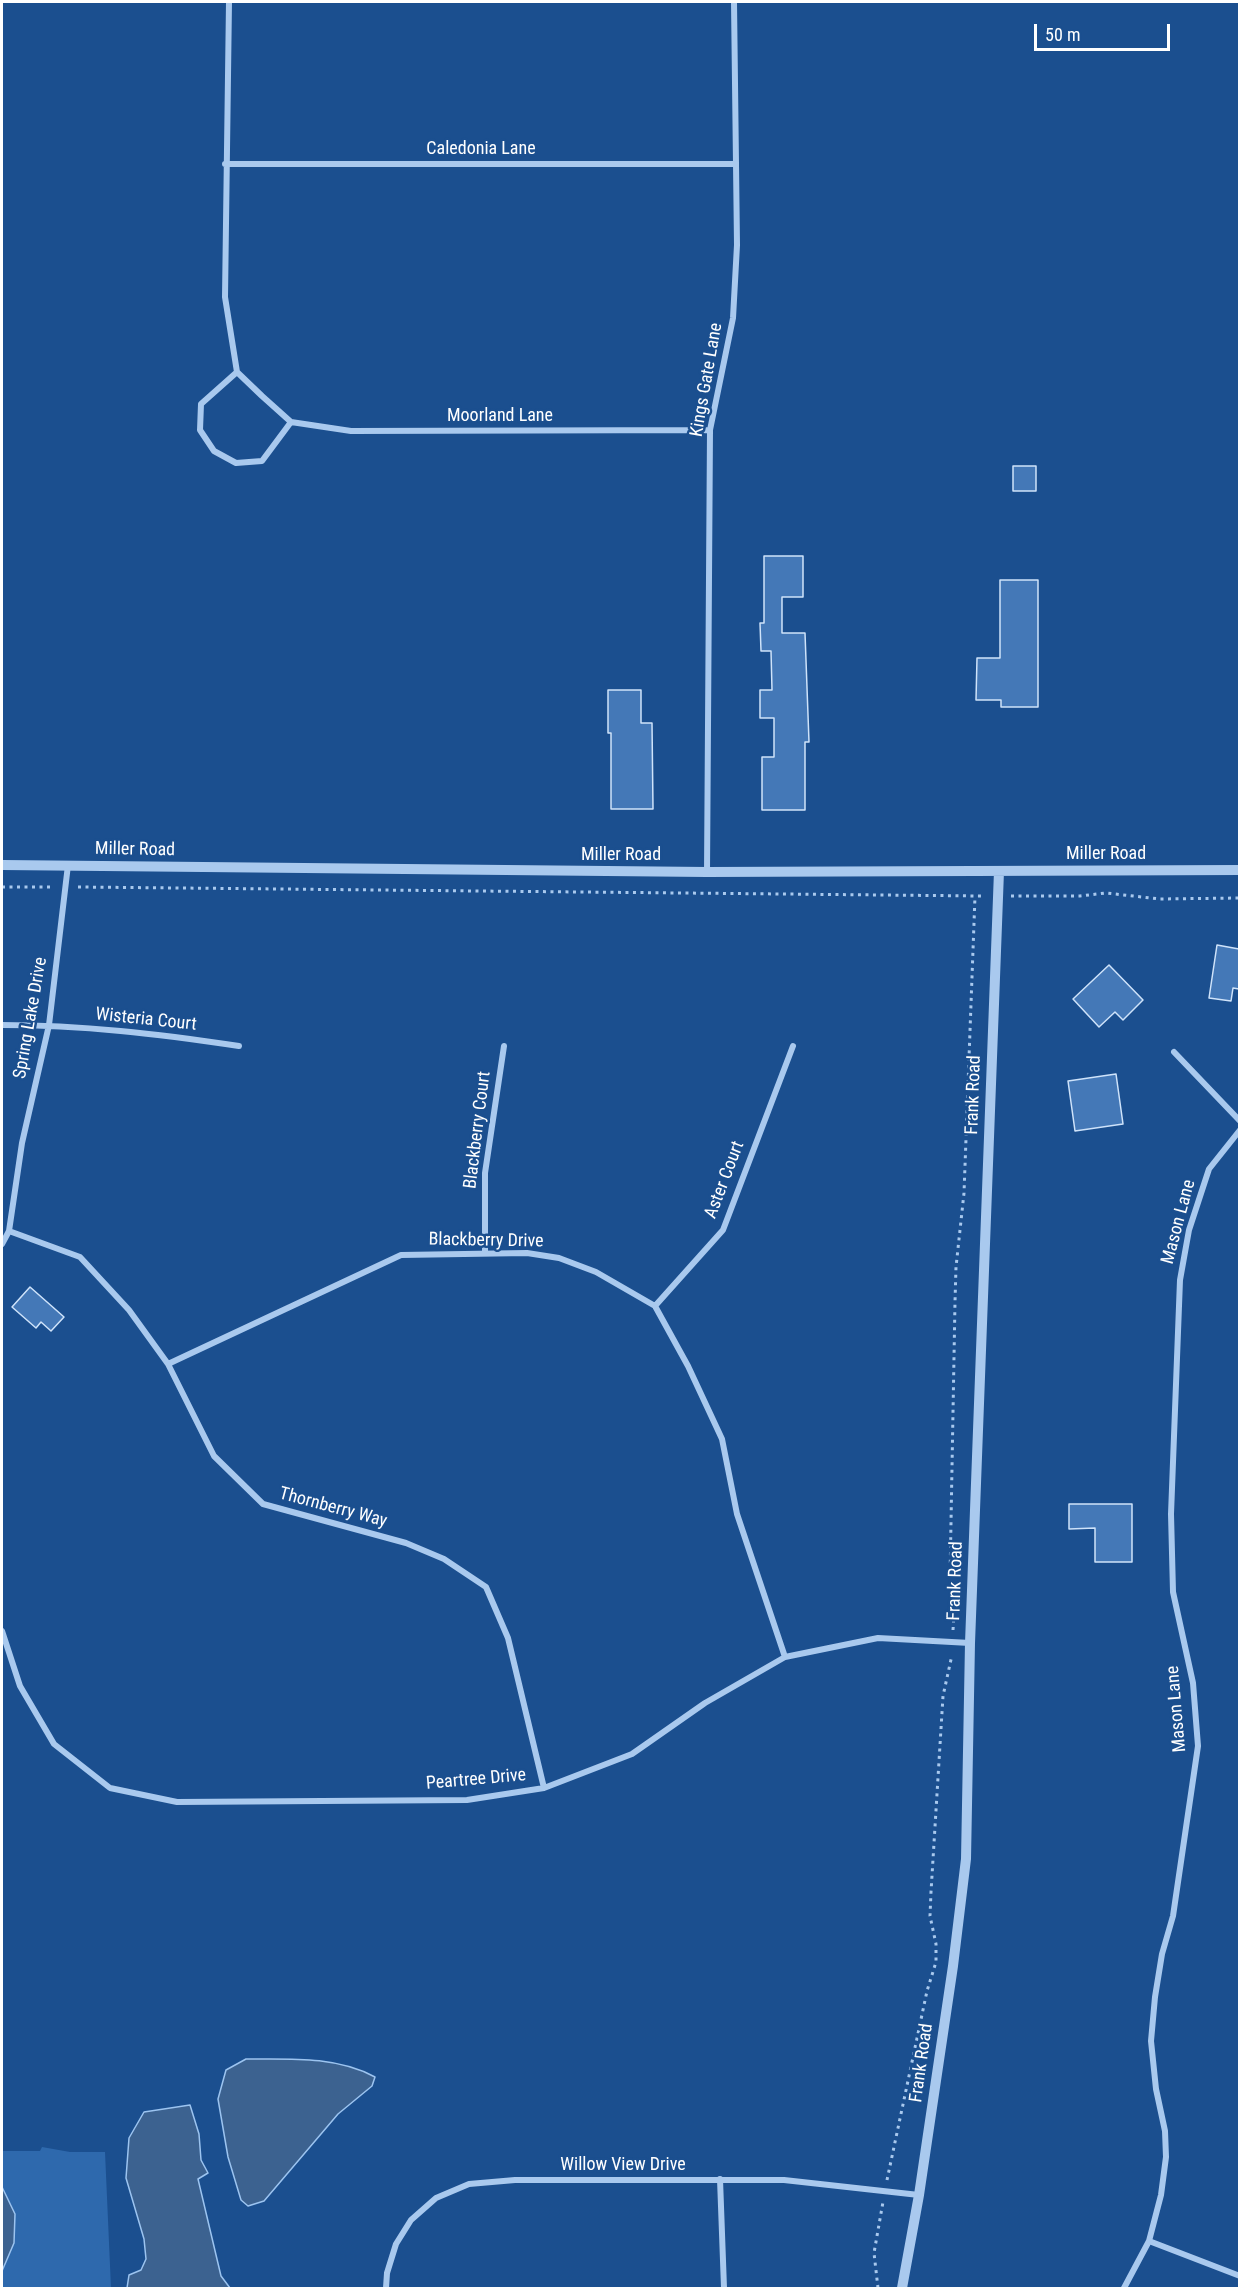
<!DOCTYPE html>
<html>
<head>
<meta charset="utf-8">
<style>
	body { margin:0 }
	#map { position:relative; width:1241px; height:2290px; overflow:hidden; background:#1b4f8f; font-family:"Roboto Condensed",sans-serif }
	canvas { display:block }
	.frame { position:absolute; inset:0; border:3px solid #fff; pointer-events:none }
	.scale { position:absolute; left:1034px; top:24px; width:136px; height:27px; box-sizing:border-box; border:3px solid #fff; border-top:0; padding-left:8px; font-size:18px; line-height:21px; white-space:nowrap; color:#fff; -webkit-text-stroke:4px #1b4f8f; paint-order:stroke }
</style>
</head>
<body>
<div id="map">
<canvas width="1241" height="2290"></canvas>
<div class="frame"></div>
<div class="scale">50 m</div>
</div>
<script>
const context = document.querySelector('canvas').getContext('2d');
context.lineJoin = 'round';
function fill(path, color) {
  context.fillStyle = color;
  context.fill(path, 'evenodd');
}
function trace(path, color, width, dash) {
  context.strokeStyle = color;
  context.lineWidth = width;
  context.lineCap = dash ? 'butt' : 'round';
  context.setLineDash(dash || []);
  context.stroke(path);
}
function drawText(font, color, halo, rows, align = 'center') {
  context.font = font + ' "Roboto Condensed",sans-serif';
  context.lineWidth = 5;
  context.setLineDash([]);
  context.textBaseline = 'middle';
  context.strokeStyle = halo;
  context.fillStyle = color;
  for (const [text, x, y, turn = 0] of rows) {
    context.save();
    context.translate(x, y);
    context.rotate((+turn || 0) * Math.PI / 180);
    context.textAlign = isNaN(turn) ? turn : align;
    if (halo) context.strokeText(text, 0, 0);
    context.fillText(text, 0, 0);
    context.restore();
  }
}
fill(new Path2D(`
	M42 2147 70 2152H105L111 2288H2V2151H40Z`), '#2e69ad');
const water = new Path2D(`
	M246 2059C289 2059 336 2056 375 2077L372 2086 338 2114 264 2201 248 2206 241 2200 228 2157 218 2099 226 2070Z
	M190 2105 199 2134 201 2160 208 2173 198 2179 221 2276 230 2288H127L129 2275 141 2270 146 2259 144 2239 126 2178 129 2138 144 2112Z
	M2 2187 15 2214 14 2243 2 2271Z`);
fill(water, '#3c6290');
trace(water, '#9cc4f0', 1.5);
const building = new Path2D(`
	M1013 466H1036V491H1013Z
	M764 556H803V597H782V633H805L809 742H805V810H762V757H774V718H760V690H772L771 651H761L760 623H764Z
	M1000 580H1038V707H1001V700H976L977 658H1000Z
	M608 690H641V723H652L653 809H611V733H608Z
	M1217 945 1239 949V989L1233 988 1231 1001 1209 998Z
	M1109 965 1143 1000 1123 1020 1115 1012 1099 1027 1073 999Z
	M1116 1074 1123 1124 1075 1131 1068 1081Z
	M30 1287 64 1317 51 1331 41 1322 36 1328 12 1307Z
	M1069 1504H1132V1562H1095V1528L1069 1529Z`);
fill(building, '#4478b7');
trace(building, '#cfe3fa', 1.5);
trace(new Path2D(`
	M2 887H53
	M78 887 983 896
	M1011 896H1080L1106 893 1160 899 1240 898
	M953 1630 954 1615 950 1578 955 1302 956 1267 964 1193 975 896
	M887 2180 927 1991 936 1962V1944L930 1916 931 1892 943 1696 952 1655
	M878 2288 874 2253 883 2202`), '#a9c9ee', 3, [3, 4.5]);
trace(new Path2D(`
	M229 2 225 297 237 372 262 396 291 422 351 431 710 430
	M225 164H736
	M237 372 201 404 200 430 214 451 236 463 262 461 291 422
	M707 872 710 430 733 318 737 245 734 2
	M2 1025C83 1025 158 1034 239 1046
	M1174 1052 1240 1121
	M9 1231 80 1257 129 1310 168 1364 214 1456 263 1504 406 1543 444 1559 486 1587 508 1638 544 1788
	M2 1244 9 1231 22 1143 49 1025 68 865
	M485 1253V1173L504 1046
	M655 1306 723 1230 793 1046
	M168 1364 401 1255 527 1253 559 1258 596 1272 655 1306 688 1366 722 1439 737 1514 785 1657
	M2 1631 20 1686 54 1744 110 1788 177 1802 467 1800 544 1788 632 1754 705 1703 785 1657 878 1638 970 1643
	M720 2179 724 2288
	M1149 2241 1240 2276
	M386 2288 387 2273 396 2244 411 2220 436 2198 469 2184 515 2180H784L919 2195
	M1124 2288 1149 2241 1161 2195 1166 2157 1165 2131 1156 2089 1151 2041 1155 1997 1162 1954 1173 1916 1198 1746 1193 1683 1173 1592 1171 1514 1180 1280 1189 1230 1209 1169 1240 1130`), '#a9c9ee', 6);
trace(new Path2D(`
	M2 865 707 872 1240 870
	M902 2288 919 2195 953 1966 966 1859 970 1643 999 871`), '#a9c9ee', 10);
drawText('18px', '#fff', '#1b4f8f', [
	["Caledonia Lane",481,149],
	["Kings Gate Lane",707,380,-80],
	["Moorland Lane",500,416],
	["Miller Road",135,850,1],
	["Miller Road",1106,854],
	["Miller Road",621,855],
	["Spring Lake Drive",31,1018,-80],
	["Wisteria Court",146,1020,6],
	["Frank Road",974,1095,-88],
	["Blackberry Court",478,1130,-83],
	["Aster Court",725,1180,-69],
	["Mason Lane",1179,1222,-75],
	["Blackberry Drive",486,1241,1],
	["Thornberry Way",333,1508,15],
	["Frank Road",956,1581,-88],
	["Mason Lane",1177,1709,-95],
	["Peartree Drive",476,1780,-5],
	["Frank Road",922,2063,-82],
	["Willow View Drive",623,2165]
]);
</script>
</body>
</html>
